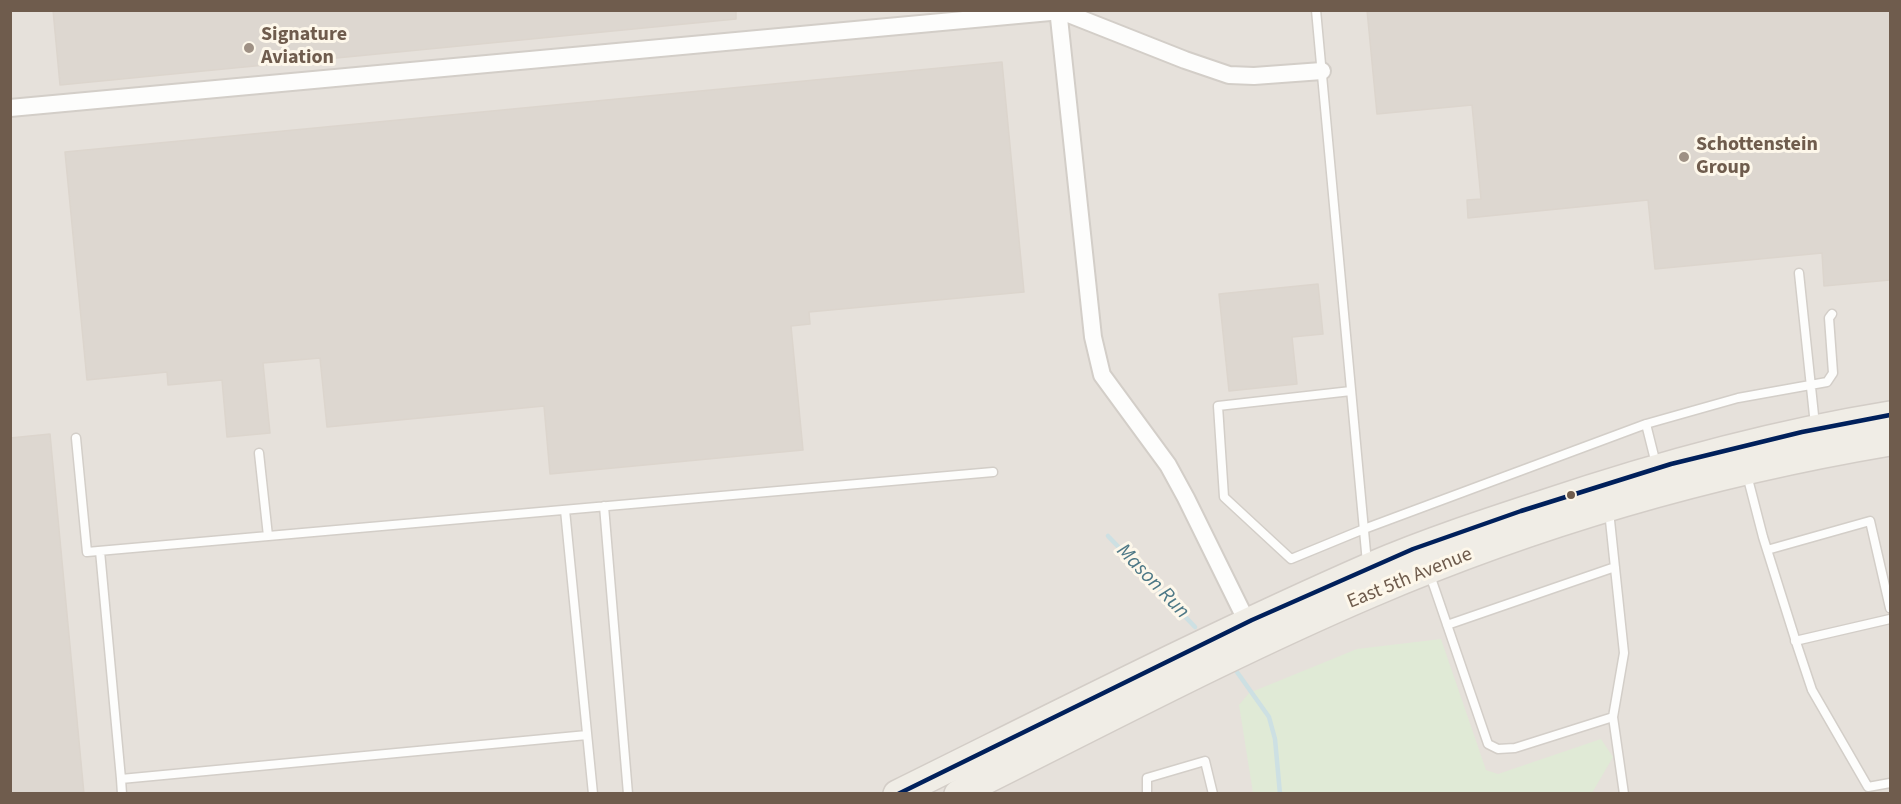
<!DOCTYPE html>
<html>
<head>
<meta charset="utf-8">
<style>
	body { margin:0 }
	#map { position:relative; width:1901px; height:804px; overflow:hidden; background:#f4f1ea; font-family:"Source Sans 3",sans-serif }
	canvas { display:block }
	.frame { position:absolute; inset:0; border:12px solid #6f5c4d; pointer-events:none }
</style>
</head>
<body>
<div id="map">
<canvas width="1901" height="804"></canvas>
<div class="frame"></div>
</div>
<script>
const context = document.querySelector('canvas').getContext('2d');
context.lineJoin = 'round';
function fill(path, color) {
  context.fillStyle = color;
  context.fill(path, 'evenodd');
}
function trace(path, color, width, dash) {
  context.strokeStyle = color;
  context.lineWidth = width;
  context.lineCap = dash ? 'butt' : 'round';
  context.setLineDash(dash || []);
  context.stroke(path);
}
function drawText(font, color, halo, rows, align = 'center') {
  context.font = font + ' "Source Sans 3",sans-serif';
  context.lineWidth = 6;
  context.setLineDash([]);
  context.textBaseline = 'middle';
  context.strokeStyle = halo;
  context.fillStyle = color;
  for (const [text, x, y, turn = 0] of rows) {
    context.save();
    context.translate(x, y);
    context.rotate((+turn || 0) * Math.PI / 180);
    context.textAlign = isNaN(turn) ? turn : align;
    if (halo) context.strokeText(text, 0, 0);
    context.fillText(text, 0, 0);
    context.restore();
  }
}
fill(new Path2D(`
	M11 11H1890V793H11Z`), '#e6e1db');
fill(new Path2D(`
	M1441 639 1486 770 1498 774 1601 739 1613 757 1592 793H1253L1239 705 1249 693 1357 649Z`), '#e0ead6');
trace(new Path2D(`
	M1108 536 1195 627
	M1237 672 1269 717 1275 739 1280 794`), '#cde0e3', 4.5);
const building = new Path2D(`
	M53 10H736V19L60 85Z
	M1367 10H1890V280L1824 286 1822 253 1655 269 1648 200 1468 218 1467 200 1481 199 1472 105 1377 114Z
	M1002 62 1024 292 809 312 810 324 791 326 803 450 550 474 544 406 327 427 320 358 263 363 270 433 227 437 222 380 168 385 167 372 87 380 65 152Z
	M1318 284 1323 334 1292 337 1297 384 1229 391 1219 294Z
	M50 434 84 794H10V438Z`);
fill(building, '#ddd7d0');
trace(building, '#dcd5cd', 1.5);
const service = new Path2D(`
	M1316 10 1367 563
	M1799 273 1815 425
	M1351 391 1218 406 1224 497 1291 559 1364 529 1646 424 1738 398 1827 382 1833 373 1829 318 1832 314
	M1646 424 1656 464
	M76 438 87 552 993 472
	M259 453 268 536
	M1747 475 1763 537 1797 645 1812 690 1868 787 1890 783
	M604 506 628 794
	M565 510 593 794
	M1767 550 1870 521 1890 608
	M100 551 121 779
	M1430 575 1488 744 1498 749 1515 748 1613 717 1624 653 1609 511
	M1447 625 1615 567
	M1795 641 1890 619
	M1613 717 1624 794
	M122 794 121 779 587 735
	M1147 794V778L1205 761 1213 794`);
const minor = new Path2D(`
	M1061 10 1059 18 1093 337 1102 375 1168 465 1186 498 1250 628
	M10 108 1061 11 1185 60 1229 75 1254 76 1322 71`);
const primary = new Path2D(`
	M897 794C1055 716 1211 636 1371 566 1427 542 1485 523 1543 504 1656 466 1772 434 1890 415
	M958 794C1095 726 1230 654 1370 594 1536 523 1712 472 1890 442`);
trace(service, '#d3cec8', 11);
trace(minor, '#d3cec8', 20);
trace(primary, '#d3cdc7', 30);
trace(service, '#fdfdfc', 8);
trace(minor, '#fdfdfc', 16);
trace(primary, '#f0ede6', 27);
trace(new Path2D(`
	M898 794 1252 620 1413 549 1521 511 1671 464 1802 432 1890 415`), '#00205b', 4.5);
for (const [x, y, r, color] of [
	[249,48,6,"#9e9084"],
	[1684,157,6,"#9e9084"],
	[1571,495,5,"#6f5c4d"]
]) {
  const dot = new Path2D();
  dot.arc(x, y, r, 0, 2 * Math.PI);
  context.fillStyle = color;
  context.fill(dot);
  trace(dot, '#fdf7ea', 2);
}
drawText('bold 20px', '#6f5c4d', '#fdf7ea', [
	["Signature",261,36],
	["Aviation",261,59],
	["Schottenstein",1696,146],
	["Group",1696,169]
], 'left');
drawText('20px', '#6f5c4d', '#fdf7ea', [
	["East 5th Avenue",1410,579,-22]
]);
drawText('italic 21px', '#4d7886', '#fdf7ea', [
	["Mason Run",1152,582,46]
]);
</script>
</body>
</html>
